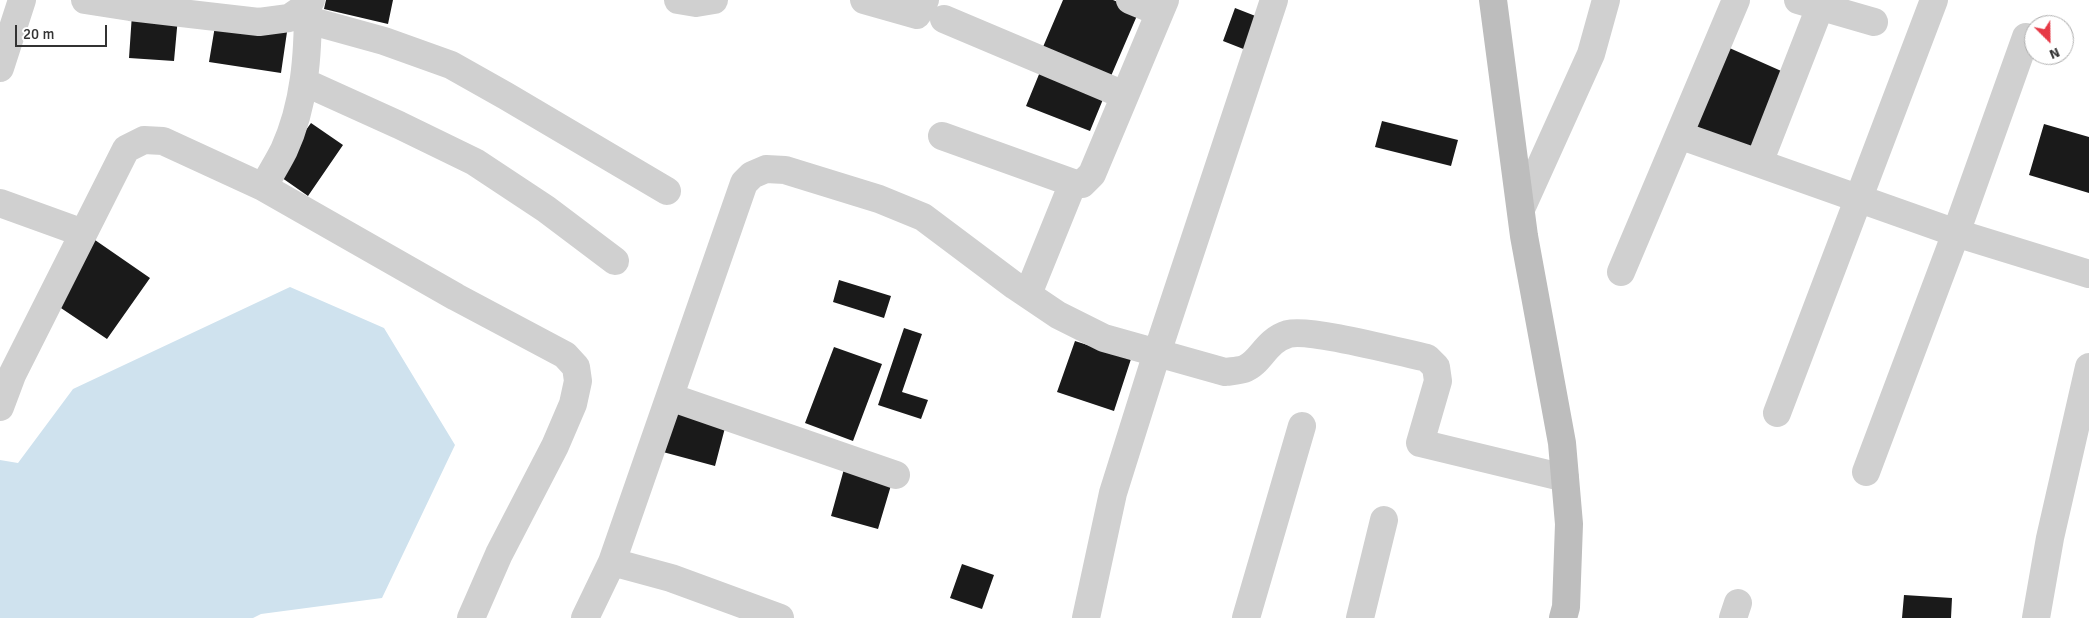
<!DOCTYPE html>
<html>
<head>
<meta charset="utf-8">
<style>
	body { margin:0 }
	#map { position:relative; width:2089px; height:618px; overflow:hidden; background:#fff; font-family:Signika,sans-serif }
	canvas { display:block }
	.north { position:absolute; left:2024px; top:15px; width:50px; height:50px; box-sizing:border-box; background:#fff; border:1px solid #adadad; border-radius:50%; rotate:157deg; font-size:14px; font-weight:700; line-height:20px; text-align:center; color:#333 }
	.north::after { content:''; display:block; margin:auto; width:18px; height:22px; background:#e63946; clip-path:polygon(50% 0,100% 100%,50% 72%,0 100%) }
	.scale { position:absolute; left:15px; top:25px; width:92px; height:22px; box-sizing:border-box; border:2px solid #333; border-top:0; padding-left:6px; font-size:15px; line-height:18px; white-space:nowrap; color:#333; -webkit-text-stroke:4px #fff; paint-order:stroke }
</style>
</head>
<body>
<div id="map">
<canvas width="2089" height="618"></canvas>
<div class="north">N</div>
<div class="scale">20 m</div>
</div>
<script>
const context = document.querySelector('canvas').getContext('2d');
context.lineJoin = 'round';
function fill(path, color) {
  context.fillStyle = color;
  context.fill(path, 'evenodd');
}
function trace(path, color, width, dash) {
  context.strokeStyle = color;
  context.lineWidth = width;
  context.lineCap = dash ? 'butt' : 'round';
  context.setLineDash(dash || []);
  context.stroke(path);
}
fill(new Path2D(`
	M290 287 384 328 455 445 382 598 261 614 253 618H0V460L18 463 73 389Z`), '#cfe2ee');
fill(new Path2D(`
	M326 0H393L388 24 324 9Z
	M1063 0H1113L1139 11 1108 83 1040 54Z
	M1235 8 1258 17 1246 50 1223 41Z
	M132 14 178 17 174 61 129 58Z
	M216 20 287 32 281 73 209 62Z
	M1725 46 1788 74 1753 152 1690 124Z
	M1042 67 1106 92 1090 131 1026 106Z
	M1382 121 1458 140 1451 166 1375 147Z
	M311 123 343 145 308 196 275 173Z
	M2044 124 2089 137V193L2029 175Z
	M95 240 150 278 107 339 52 302Z
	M839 280 891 296 884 318 833 302Z
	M904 328 922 334 902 392 928 400 921 419 878 405Z
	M1075 341 1131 359 1114 411 1057 392Z
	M834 347 882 364 853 441 805 423Z
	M674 410 726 424 715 466 663 452Z
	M844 469 892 482 878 529 831 516Z
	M962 564 994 575 982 609 950 598Z
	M1904 595 1952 598 1951 618H1902Z`), '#1a1a1a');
trace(new Path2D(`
	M85 0 130 7 259 22 289 18 308 5 311 0
	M678 0 696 3 714 0
	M864 0 917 15 925 0
	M1130 0 1159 12
	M1798 0 1874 22
	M944 19 1124 95
	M308 20 384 41 451 65 506 96 667 191
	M0 68 22 0
	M304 82 399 125 475 162 546 209 615 261
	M1679 135 1956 233 2089 274
	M942 136 1073 183 1082 184 1092 174 1165 0
	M1759 163 1820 7
	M263 187C270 175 278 162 284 150 305 104 308 55 308 5
	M0 203 83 233
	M1521 209 1591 54 1606 0
	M1621 272 1736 0
	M1028 294 1073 183
	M670 397 896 475
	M0 407 12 375 126 149 144 140 163 141 263 187 456 297 565 355 576 367 578 381 573 404 555 446 499 554 471 618
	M1777 413 1934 0
	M1866 472 1956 233 2026 37
	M612 562 671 578 780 618
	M585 618 612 562 744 183 752 175 766 169 785 170 879 199 923 217 1015 286 1058 315 1104 338 1225 372C1231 371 1238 371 1244 369 1261 363 1265 341 1288 334 1310 328 1399 352 1427 358L1436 367 1438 381 1420 443 1565 478
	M1086 618 1113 493 1157 353 1274 0
	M1246 618 1302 426
	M1360 618 1384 520
	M1733 618 1738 603
	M2036 618 2050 538 2089 367`), '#d0d0d0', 28);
trace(new Path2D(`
	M1493 0 1524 236 1562 443 1569 524 1566 607 1563 618`), '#bdbdbd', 28);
</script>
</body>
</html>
